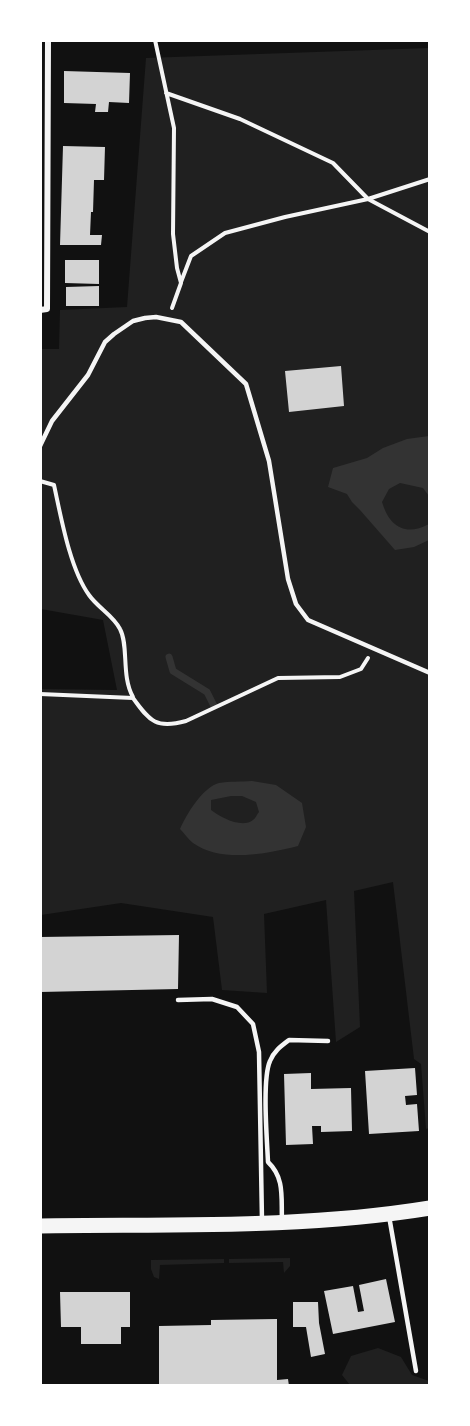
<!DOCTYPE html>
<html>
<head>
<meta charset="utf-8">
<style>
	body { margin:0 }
	#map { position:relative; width:470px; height:1426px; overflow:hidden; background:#111; font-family:Ubuntu,sans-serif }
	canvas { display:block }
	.frame { position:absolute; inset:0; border:42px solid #fff; pointer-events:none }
</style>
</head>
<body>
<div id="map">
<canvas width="470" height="1426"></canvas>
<div class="frame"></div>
</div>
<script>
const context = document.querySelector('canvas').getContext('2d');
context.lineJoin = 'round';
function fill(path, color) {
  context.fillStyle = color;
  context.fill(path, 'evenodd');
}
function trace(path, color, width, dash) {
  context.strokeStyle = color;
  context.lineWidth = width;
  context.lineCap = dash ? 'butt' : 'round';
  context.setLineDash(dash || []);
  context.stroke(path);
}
fill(new Path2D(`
	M429 48V1128L426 1129 421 1064 414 1059 393 882 354 891 360 1027 336 1042 326 900 264 914 267 993 222 990 213 917 121 903 41 915V689L117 690 103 620 41 609 40 349H59L60 310 127 307 146 58Z
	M290 1258V1266L284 1273 283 1262 229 1263V1259Z
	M224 1259V1263L160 1265 159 1279 154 1277 151 1269V1260Z
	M378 1348 401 1357 412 1375 429 1381V1385H350L342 1375 351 1356Z`), '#202020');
fill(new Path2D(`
	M429 436V496L423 488 400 483 389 489 382 502C389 526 405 537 429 524V540L414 547 395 550 360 510 352 502 347 494 328 487 333 468 367 458 383 448 407 439Z
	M252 781 276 785 302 803 306 827 298 846C266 854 221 863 193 843 188 839 184 833 180 829 186 815 203 787 219 783 229 781 242 782 252 781ZM231 796H242L256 802 259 812C257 814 256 818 253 820 242 829 220 817 211 810V800Z`), '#333');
trace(new Path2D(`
	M169 657 173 671 207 692 214 706`), '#333', 7);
fill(new Path2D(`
	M64 71 130 73 129 103 109 102 108 112H95L96 104 64 103Z
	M63 146 105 147 104 180H94L93 212H91L90 235H102L101 245H60Z
	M65 260H99V284L65 283Z
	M99 286V306H66V287Z
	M341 366 344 406 289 412 285 371Z
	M179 935 178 989 40 992V937Z
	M415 1068 417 1095 405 1096 406 1105 417 1104 419 1131 369 1134 365 1071Z
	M311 1073V1089L351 1088 352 1131 321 1132V1126H312L313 1144 286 1145 284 1074Z
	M386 1279 395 1322 333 1334 324 1291 353 1286 358 1312 364 1311 359 1285Z
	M60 1292H130V1327H121V1344H81V1327H61Z
	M293 1302H318L319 1323 325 1354 311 1357 306 1327H293Z
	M277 1319V1380L288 1379 289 1386H159V1326L211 1325V1320Z`), '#d3d3d3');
trace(new Path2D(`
	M155 40 174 128 173 234 177 268 181 283 172 308
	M166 93 240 119 333 163 368 199 430 232
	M181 282 191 256 225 233 285 217 368 199 430 179
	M40 481 54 485C61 517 70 569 89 595 98 608 113 615 120 629 129 646 121 676 133 697
	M40 694 133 698C150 722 157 729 186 721L278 678 340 677 361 669 368 658`), '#f5f5f5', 4);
trace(new Path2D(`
	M40 446 52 421 88 375 105 342 114 334 133 321 145 318 156 317 181 322 246 384 269 461 288 579 296 604 308 620 430 673
	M178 1000 212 999 237 1007 253 1024 259 1052 262 1221
	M389 1216 416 1371
	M282 1220C281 1198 285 1178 268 1162 267 1139 262 1079 270 1061 274 1051 281 1046 289 1040L328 1041`), '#f5f5f5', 4.5);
trace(new Path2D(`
	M40 310 47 309 48 40`), '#f5f5f5', 6);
trace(new Path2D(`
	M40 1226C170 1224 301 1229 430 1208`), '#f5f5f5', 15);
</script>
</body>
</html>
